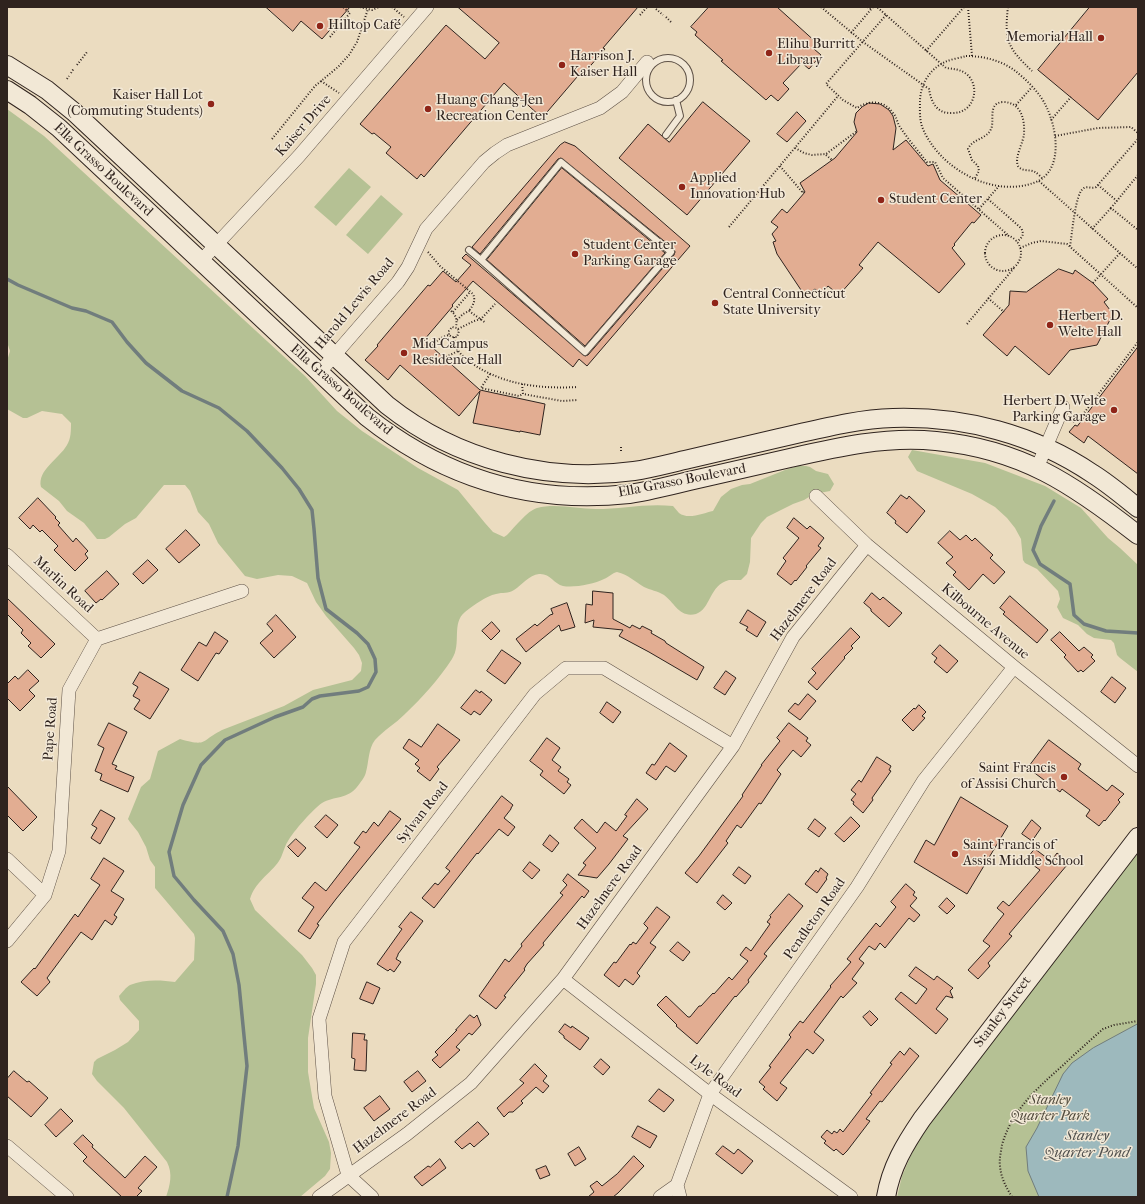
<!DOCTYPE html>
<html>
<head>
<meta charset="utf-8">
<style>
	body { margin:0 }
	#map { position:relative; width:1145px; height:1204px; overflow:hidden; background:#ebdcc0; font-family:"IM FELL French Canon",serif }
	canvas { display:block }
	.frame { position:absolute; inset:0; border:8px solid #2f231e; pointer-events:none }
</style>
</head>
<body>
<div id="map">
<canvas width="1145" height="1204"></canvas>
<div class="frame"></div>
</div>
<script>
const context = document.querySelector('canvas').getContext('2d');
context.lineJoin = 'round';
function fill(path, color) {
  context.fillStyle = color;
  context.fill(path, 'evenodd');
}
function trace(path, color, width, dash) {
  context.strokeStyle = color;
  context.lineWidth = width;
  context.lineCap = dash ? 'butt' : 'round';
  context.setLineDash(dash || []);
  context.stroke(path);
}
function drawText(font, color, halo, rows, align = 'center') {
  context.font = font + ' "IM FELL French Canon",serif';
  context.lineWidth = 3;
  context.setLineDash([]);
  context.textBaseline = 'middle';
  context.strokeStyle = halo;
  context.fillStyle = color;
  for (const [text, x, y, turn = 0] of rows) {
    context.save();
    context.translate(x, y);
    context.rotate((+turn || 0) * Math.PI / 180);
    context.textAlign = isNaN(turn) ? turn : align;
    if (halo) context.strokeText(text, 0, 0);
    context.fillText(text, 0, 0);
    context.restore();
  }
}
fill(new Path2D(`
	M7 109 44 136 305 376 337 411 362 431 418 468 458 490 485 523 493 532 504 537 507 535C515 527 527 511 537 508 556 503 577 509 596 509 621 509 647 503 673 506 675 508 677 511 679 513 688 520 704 513 713 511L721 497 731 489 742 485 750 484 785 470 798 466H806L810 467 816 471 828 474 834 484 830 491 814 494 804 500 793 504 767 517 761 523 751 538 750 562 747 574 741 580C737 580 733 580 729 580 709 585 711 609 696 614 679 618 675 603 664 595 658 591 650 590 644 587 634 581 629 575 617 572 612 573 609 577 604 579 594 584 574 588 563 586 554 584 550 573 539 574 529 575 522 585 514 590 508 594 503 592 496 594 486 596 474 605 465 612 451 623 462 644 452 659 439 679 422 698 405 714 395 724 384 730 375 740 368 749 369 762 366 772 365 777 360 783 357 787 348 799 334 796 322 803 313 809 293 832 288 841 284 847 283 855 279 861 270 874 255 882 250 899L255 910 302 955 312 968 316 975V984L308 1038V1072L314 1108 329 1142 331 1153 330 1169 325 1176 300 1197H166C170 1185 173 1174 167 1162L124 1108 97 1081 92 1074 94 1062 97 1059 115 1050 128 1042 139 1030V1021L120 1000 119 996C122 993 126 987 130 985 144 979 161 980 175 982L194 960 195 938 194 934 155 888V867L150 860 146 847 138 832 130 822 128 819 141 787 150 779 158 751 180 739C208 747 200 741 222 730L284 706 313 690 352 680 361 671 362 663 359 655 354 648 326 616 316 602 307 583 292 576 278 575 257 579 245 576 218 543 209 524 198 512 190 491 185 485H164L136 518 125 524 109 537 105 539H97L84 523 67 511 59 501 41 487C37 470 59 459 67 445 71 439 71 430 71 423L62 414 42 411 27 418H23L7 409V361L10 351 7 342Z
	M349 168 371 187 336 226 314 207Z
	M381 195 403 214 368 254 346 235Z
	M912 450 985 463 1045 486 1081 508 1108 538 1120 548 1138 565V672L1120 658 1117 655 1114 643 1111 640 1094 638 1087 634 1078 625 1063 618 1057 607 1060 599 1058 591 1037 569 1025 563 1023 560 1021 539 1015 528 1007 518 995 507 972 494 917 471 908 457Z
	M1138 852V1197H897L902 1176 915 1146 932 1119Z`), '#b5c194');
const water = new Path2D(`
	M1138 1024V1197H1039L1028 1171 1026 1147 1037 1128 1063 1074 1072 1063 1093 1048Z`);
fill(water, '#9db9bd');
trace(water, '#717d7d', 1);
trace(new Path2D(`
	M7 279 18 285 72 308 86 311 112 322 127 342 146 363 182 391 219 408 247 431 282 468 299 489 312 510 314 529 318 578 326 609 357 633 368 644 375 659 376 672 368 687 359 691 320 696 312 699 303 707 275 717 225 740 201 765 183 805 169 852 174 876 194 900 223 931 233 954 239 985 247 1066 238 1146 227 1197
	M1054 501 1041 526 1033 550 1040 564 1070 584 1074 615 1084 624 1106 631 1138 633`), '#717d7d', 3.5);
const building = new Path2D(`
	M266 7H350L322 39 301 21 293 31Z
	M458 7H638L603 48 605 49 585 72 583 70 542 118 504 83 424 177 421 174 417 179 386 153 391 147 374 133 372 134 360 124 446 25 485 59 499 43Z
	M709 7H777L818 44 814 49 821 55 809 69 802 63 783 83 789 89 778 101 771 95 766 100 721 61 723 60 695 35 697 32 691 27Z
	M1090 7H1138V72L1098 120 1038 70Z
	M703 102 750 141 687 215 619 158 648 124 669 142Z
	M869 103 880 104 889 110 893 116 896 128 893 150 906 140 928 166 933 164 940 180 981 215 974 223 972 222 954 244 955 245 952 248 965 264 939 293 878 242 859 265 863 268 839 295 828 286 821 294 815 289 805 296 777 254 773 242 776 241 772 234 778 227 771 222 782 209 787 213 805 192 800 183 835 158 857 132 854 122 856 113 862 107Z
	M797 112 806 121 787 142 777 134Z
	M565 142 575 146 690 246 587 366 579 359 573 367 473 281 452 305 453 306 424 340 480 390 545 404 540 435 520 431V432L473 423 480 391 459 416 400 365 388 380 365 360 378 346 377 345 428 285 430 286 443 271 456 282 471 265 462 258 466 254 585 356 588 355 674 255 675 252 674 249 561 158 558 159 480 254 472 247 560 145Z
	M562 168 665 253 585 346 487 260Z
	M1059 269 1073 274 1075 270 1093 283 1108 299 1104 302 1113 314 1097 345 1070 350 1049 375 1015 346 1007 356 983 335 1009 305 1010 291 1026 292Z
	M1138 347V474L1088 436 1084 443 1069 432 1075 425 1077 426Z
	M901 495 907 499 909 496 925 511 907 533 895 523 896 521 887 513Z
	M38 498 56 517 55 518 60 523 58 525 73 542 76 538 88 551 85 554 88 558 75 571 54 550 58 546 42 530 40 532 33 525 30 529 19 518Z
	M794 518 807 529 810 526 824 538 818 546 821 548 806 566 807 567 796 581 795 580 791 585 777 574 786 561 783 558 799 538 787 528Z
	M186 530 200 545 179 563 166 549Z
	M950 531 960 540 966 535 972 541 975 538 993 555 990 558 1005 572 994 584 983 574 969 590 953 575 956 572 946 563 953 557 938 543Z
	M148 560 158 570 143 584 133 574Z
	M107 571 119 584 102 600 101 599 96 603 85 591Z
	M593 591 613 593V619L630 628 632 625 640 629 642 626 652 631 651 633 665 641 666 643 704 667 697 680 649 652 619 636 623 630 593 627 594 620 585 623 586 604 592 605Z
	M872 593 880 600 883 597 902 613 889 627 871 611V609L864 603Z
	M1010 596 1048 630 1037 643 1003 614 1005 612 1000 608Z
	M7 598 55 644 41 658 28 646 31 643 21 633 23 630 7 614Z
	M567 603 575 627 561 631 559 625 526 652 516 639 535 624 537 626 550 615 553 614 551 609Z
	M748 610 766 622 757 637 746 630 748 627 740 623Z
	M276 615 296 637 274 658 260 643 273 631 267 624Z
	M492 622 500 631 491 640 482 631Z
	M851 628 860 637 851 646 853 648 844 657 845 658 817 690 808 682 816 673 812 669Z
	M215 632 228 641 219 654 216 653 198 681 181 670 199 642 206 646Z
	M1060 632 1079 651 1084 647 1093 655 1091 657 1095 661 1083 672 1081 670 1078 672 1064 657 1066 655 1051 640Z
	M940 645 958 661 947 673 934 662 937 658 932 654Z
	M502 650 521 663 505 684 487 671Z
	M28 670 39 681 29 690 35 696 20 711 7 698V684L15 676 18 679Z
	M726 671 736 678 725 695 714 688Z
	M140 672 169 689 150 719 134 709 140 700 133 696 138 687 133 684Z
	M1112 677 1126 688 1115 703 1101 692Z
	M476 690 480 693 481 691 492 700 480 715 474 711 471 715 461 708Z
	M808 694 816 701 800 720 788 711 795 703 798 705Z
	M607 702 621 712 613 723 600 713Z
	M919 705 926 712 922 716 925 718 913 731 902 720 914 708 915 709Z
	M109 723 127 732 112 764 117 766 115 769 134 777 128 792 100 780 102 774 95 771 104 748 98 745Z
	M789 723 808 738 806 741 811 745 801 757 793 750 777 770 781 774 761 804 759 803 741 828 737 825 726 841 728 843 697 883 685 873 699 856 743 796 742 795 762 765H761L780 741 777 738Z
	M438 724 460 740 437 767 439 769 430 781 417 771 420 768 415 764 419 760 403 748 409 739 421 747Z
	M547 738 560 748 552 760 561 767 558 771 569 779 567 782 571 785 564 794 540 775 543 771 530 761Z
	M1049 740 1081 764 1078 769 1107 791 1112 785 1124 794 1118 800 1120 802 1105 821 1104 820 1099 826 1086 816 1090 810 1062 789 1060 792 1028 768Z
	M670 743 687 756 675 772 666 766 656 780 646 773 652 764 654 765Z
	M877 757 891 766 889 770 891 771 872 798 873 800 863 813 853 804 854 802 851 800 856 794 851 790 859 780 861 782Z
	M7 786 37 817 23 831 7 815Z
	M502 796 513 805 511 808V809L504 818 515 827 508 836 499 829 478 854 477 853 434 908 422 898 435 883 438 885 450 871 446 868Z
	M961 797 1008 826 967 894 914 862 926 840 934 845Z
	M637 799 648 809 623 836 628 839 609 864 597 878 578 875 586 865 583 863 596 848 574 828 582 819 597 833 605 822 616 831 627 816 625 815Z
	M101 810 115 818 100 844 91 838 97 828 92 825Z
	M390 811 401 819 336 899 317 924 319 925 310 939 298 931 314 907 302 898 315 882 326 891 360 847 354 843 363 831 366 833 374 822 378 826Z
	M326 815 338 825 327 838 315 827Z
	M851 817 860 826 844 842 835 834Z
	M815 819 826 828 819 837 808 829Z
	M1032 820 1041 828 1032 841 1022 834Z
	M550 835 559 843 552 852 543 845Z
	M296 839 306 848 298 857 288 847Z
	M1035 849 1051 861 1057 853 1067 861 1065 864 1067 865 1009 934 1012 936 988 963 990 966 978 979 968 970 990 946 983 941 1004 914 997 908 1003 901 1009 906 1040 870 1026 860Z
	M104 858 124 871 111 891 124 899 114 915 117 917 112 925 105 920 92 940 81 932 47 978 50 982 37 996 21 982 34 968 35 969 75 914 78 917 100 885 91 879Z
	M530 862 540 870 532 879 523 871Z
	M739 867 751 876 745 884 733 875Z
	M821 868 828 874 826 878 827 879 817 893 805 884 816 870 818 872Z
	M568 874 589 891 584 898 582 896 543 943 544 945 527 964 524 969 525 970 504 996 506 997 496 1009 479 996 505 959 509 962 522 946 521 944 563 895 560 893 567 885 563 881Z
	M906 884 915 892 913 895 917 898 910 906 920 915 914 922 909 918 885 948 880 943 875 950 869 946 859 959 864 963 852 979 857 983 843 998 841 996 814 1032 824 1040 813 1054 807 1049 780 1083 787 1088 777 1101 763 1089 765 1087 759 1082 771 1067 769 1066 791 1037 789 1035 800 1021 803 1023 831 987 830 986 851 962 847 959 876 923 880 927 896 907 891 902Z
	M789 894 803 906 764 954 767 956 748 980 749 982 736 997 735 996 697 1044 676 1026 677 1025 657 1005 666 996 688 1017H690L699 1006H701L713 993 714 994 729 977 732 980 748 961 740 955 746 947 751 951 770 924 767 922 771 917 770 916Z
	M723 895 732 903 725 910 717 903Z
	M947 898 955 906 947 914 939 907Z
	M657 907 670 917 650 943 656 947 637 973 640 976 633 985 625 979 619 987 604 975 614 962 616 963 630 944 631 945 633 942 636 944 648 928 644 924Z
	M411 912 423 921 398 954V955L396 959 401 962 394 972 390 969 388 971 377 964 402 929 399 927Z
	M678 942 690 952 683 961 670 951Z
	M916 967 934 980 937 976 953 988 950 991 953 998 946 996 936 1009 948 1019 936 1034 895 999 901 992 916 1004 927 989 909 976Z
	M367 982 380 988 373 1004 360 999Z
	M870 1011 878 1019 871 1026 863 1017Z
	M470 1015 474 1018 477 1015 481 1025 472 1035 469 1033 456 1047 460 1050 440 1068 432 1060 438 1055 435 1052 457 1030H456Z
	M565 1024 571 1028 572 1026 589 1038 580 1050 564 1038V1036L559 1032Z
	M353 1033 365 1034 364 1040H367L366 1071 354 1070 355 1059 352 1058Z
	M910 1048 919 1056 882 1102 880 1101 866 1119 870 1121 847 1151 843 1155 836 1149 834 1151 824 1143 826 1141 821 1137 827 1130 832 1134 834 1131 837 1133 840 1129 843 1132 872 1094 870 1093 892 1064 890 1063 900 1051 904 1055Z
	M601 1059 610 1067 603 1075 594 1067Z
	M535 1064 547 1076 543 1081 549 1086 543 1093 536 1087 521 1101 523 1103 513 1112H509L504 1117 497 1108 524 1083 520 1080Z
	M14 1071 27 1082 29 1081 48 1098 31 1117 7 1096V1079Z
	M418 1071 426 1081 412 1092 404 1082Z
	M659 1089 674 1100 664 1112 649 1101Z
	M380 1096 390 1109 374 1121 364 1108Z
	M61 1109 73 1121 56 1137 45 1125Z
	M478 1122 489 1134 474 1147 470 1143 462 1149 455 1142Z
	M638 1126 657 1136 650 1148 632 1137Z
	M83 1135 93 1145 92 1147 125 1178 145 1156 157 1167 138 1188 142 1191 136 1197H122L83 1161 87 1157 74 1144Z
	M723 1146 734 1154 738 1149 753 1161 742 1174 716 1154Z
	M579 1147 586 1159 575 1166 568 1154Z
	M634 1156 644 1166 618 1193 613 1197H588L594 1192 590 1186 597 1181 602 1186 617 1174Z
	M440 1159 446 1168 422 1186 414 1177 428 1166 430 1167Z
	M546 1166 550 1175 540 1179 536 1170Z`);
fill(building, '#e2ad92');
trace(building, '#2f231e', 1);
const service = new Path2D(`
	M646 80a22 22 0 1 1 44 0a22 22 0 1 1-44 0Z
	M666 135 680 116 676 100
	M469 250 481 260 585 352 671 252 561 162 481 260`);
const minor = new Path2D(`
	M201 261 299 156 427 7
	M319 373 398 282 408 267 426 229 484 162 495 153 507 145 600 108 622 92 647 62
	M1037 468 1063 407
	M816 496 867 545 1014 667 1138 766
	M7 555 97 639
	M7 859 45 895
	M7 941 45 895 59 851 69 690 97 639 242 591
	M563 979 710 1094 851 1197
	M7 1146 67 1197
	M677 1185 680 1197
	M319 1197 407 1134 471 1083 563 979 733 746 793 637 867 545
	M372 1197 348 1175 325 1096 319 1019 344 942 535 694 566 668H604L733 746
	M660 1197 677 1185 710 1094 857 887 924 780 1014 667`);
const secondary = new Path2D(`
	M7 65 47 90 74 112 387 405C456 460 547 483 634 471 653 468 671 463 689 459 719 452 749 445 779 438 816 430 854 419 893 418 964 416 1034 434 1093 474 1109 484 1123 496 1138 508
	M7 90 30 105 59 128 367 417C444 478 530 505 629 494 649 491 669 486 689 481 723 473 756 466 790 458 838 447 886 436 936 441 1021 449 1073 484 1138 535
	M886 1197C891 1167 905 1144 922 1119L1138 837`);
trace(service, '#5e5146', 8);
trace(minor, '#5e5146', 14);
trace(secondary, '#2f231e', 20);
trace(new Path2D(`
	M360 7 372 10 379 7
	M392 7 404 17
	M821 7 863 42 929 89C931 102 937 114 952 113 958 113 962 112 967 108 977 99 977 81 965 73 959 69 953 69 946 68L877 7
	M867 7 872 9
	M968 7 972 56
	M1008 7C1004 41 1008 48 1032 71
	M656 9 663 15
	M640 15 647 7
	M886 15 826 84 843 100 857 108C869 100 884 100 893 113 897 117 897 123 900 127 908 139 918 151 927 162H935L943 178 1009 236
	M666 17 671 22
	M851 33 873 7
	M330 37 350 13 343 7
	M926 51 964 7
	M966 56C983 56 1000 60 1014 70 1026 79 1040 93 1046 106 1057 128 1064 170 1036 182 994 199 940 169 923 129 919 120 920 109 920 100 921 83 930 69 945 62 951 59 960 58 966 56Z
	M77 65 87 52
	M71 73 74 68
	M67 79 69 76
	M321 81 339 93
	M1016 105 1032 87
	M1051 120 1071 97
	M1055 136 1098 128 1131 127 1138 133
	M272 139 315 86 338 67 349 55 357 42 368 9
	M795 148 804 153 812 155 826 154 857 131
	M826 155 832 160
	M780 166 803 193 804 190
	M1138 175 1111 208 1138 230
	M975 178 979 171 978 166 972 160 968 149C972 139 987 139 991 129 995 121 987 103 1003 102 1020 102 1025 118 1024 133 1024 142 1014 157 1018 166 1022 172 1030 169 1035 172 1037 173 1040 176 1042 178
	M1039 181 1138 269
	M1098 185 1117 201
	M988 199 1021 228C1025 235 1022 237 1017 242
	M979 209 999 186
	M729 227 838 96
	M1092 229 1111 208
	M985 253a18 18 0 1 1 36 0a18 18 0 1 1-36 0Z
	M1070 246C1072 236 1075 192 1084 188 1088 186 1092 189 1096 187L1138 139
	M1020 248 1032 243 1041 241 1067 244 1138 308
	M428 252 440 266 473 294C476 301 473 305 469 311
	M1093 283 1120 253
	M988 298 1004 312
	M451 311C457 316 457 321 456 327
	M453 312 470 292
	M457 320 463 314 469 311 486 323
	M967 324 1014 268
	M458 329 474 321 481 319 495 304
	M454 337C454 349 461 355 470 362 502 385 540 389 578 387
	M432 345C437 340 442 337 449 335L452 337H457L459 331 457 328 452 327 449 331V335
	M446 357 458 351
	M490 374 481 388 519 396 523 394
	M522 384 523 394 562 401 578 400
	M1073 422 1081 417 1138 342
	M621 447V451
	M1012 1197C1006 1187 1001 1178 1000 1166 999 1159 1001 1152 1002 1145 1011 1112 1035 1090 1060 1068 1074 1055 1088 1042 1103 1029L1114 1025 1138 1021`), '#2f231e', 2, [1, 2]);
trace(service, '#f2e8d6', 6);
trace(minor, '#f2e8d6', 13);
trace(secondary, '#f2e8d6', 18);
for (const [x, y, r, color] of [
	[320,26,4,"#8f2418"],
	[1101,38,4,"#8f2418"],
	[769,53,4,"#8f2418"],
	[562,65,4,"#8f2418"],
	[211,104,4,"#8f2418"],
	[428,109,4,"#8f2418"],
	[682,187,4,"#8f2418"],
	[881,200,4,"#8f2418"],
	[575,254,4,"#8f2418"],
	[715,303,4,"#8f2418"],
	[1050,325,4,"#8f2418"],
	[404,353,4,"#8f2418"],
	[1114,410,4,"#8f2418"],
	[1064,777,4,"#8f2418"],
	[955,854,4,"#8f2418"]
]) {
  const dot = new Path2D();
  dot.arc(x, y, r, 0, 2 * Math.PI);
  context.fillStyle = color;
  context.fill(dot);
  trace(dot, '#f2e8d6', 1.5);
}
drawText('14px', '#2f231e', '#f2e8d6', [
	["Hilltop Café",328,26],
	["Memorial Hall",1093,38,"right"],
	["Elihu Burritt",777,45],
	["Library",777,61],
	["Harrison J.",570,57],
	["Kaiser Hall",570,73],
	["Kaiser Hall Lot",203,96,"right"],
	["(Commuting Students)",203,112,"right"],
	["Huang Chang-Jen",436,101],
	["Recreation Center",436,117],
	["Applied",690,179],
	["Innovation Hub",690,195],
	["Student Center",889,200],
	["Student Center",583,246],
	["Parking Garage",583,262],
	["Central Connecticut",723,295],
	["State University",723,311],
	["Herbert D.",1058,317],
	["Welte Hall",1058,333],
	["Mid-Campus",412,345],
	["Residence Hall",412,361],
	["Herbert D. Welte",1106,402,"right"],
	["Parking Garage",1106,418,"right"],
	["Saint Francis",1056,769,"right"],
	["of Assisi Church",1056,785,"right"],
	["Saint Francis of",963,846],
	["Assisi Middle School",963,862]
], 'left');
drawText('14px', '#2f231e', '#f2e8d6', [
	["Kaiser Drive",304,126,-49],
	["Ella Grasso Boulevard",103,170,43],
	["Harold Lewis Road",355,304,-50],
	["Ella Grasso Boulevard",341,390,41],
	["Ella Grasso Boulevard",682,481,-11],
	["Marlin Road",63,585,43],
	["Hazelmere Road",804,600,-53],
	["Kilbourne Avenue",985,622,40],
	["Pape Road",51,729,-86],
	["Sylvan Road",423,813,-52],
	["Hazelmere Road",610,888,-54],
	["Pendleton Road",815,919,-55],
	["Stanley Street",1003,1012,-53],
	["Lyle Road",715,1077,37],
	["Hazelmere Road",395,1121,-37]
]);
drawText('italic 14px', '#504a3c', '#f2e8d6', [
	["Stanley",1050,1101],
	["Quarter Park",1050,1117]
]);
drawText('italic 15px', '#50504e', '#f2e8d6', [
	["Stanley",1087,1136],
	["Quarter Pond",1087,1153]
]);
</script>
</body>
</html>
